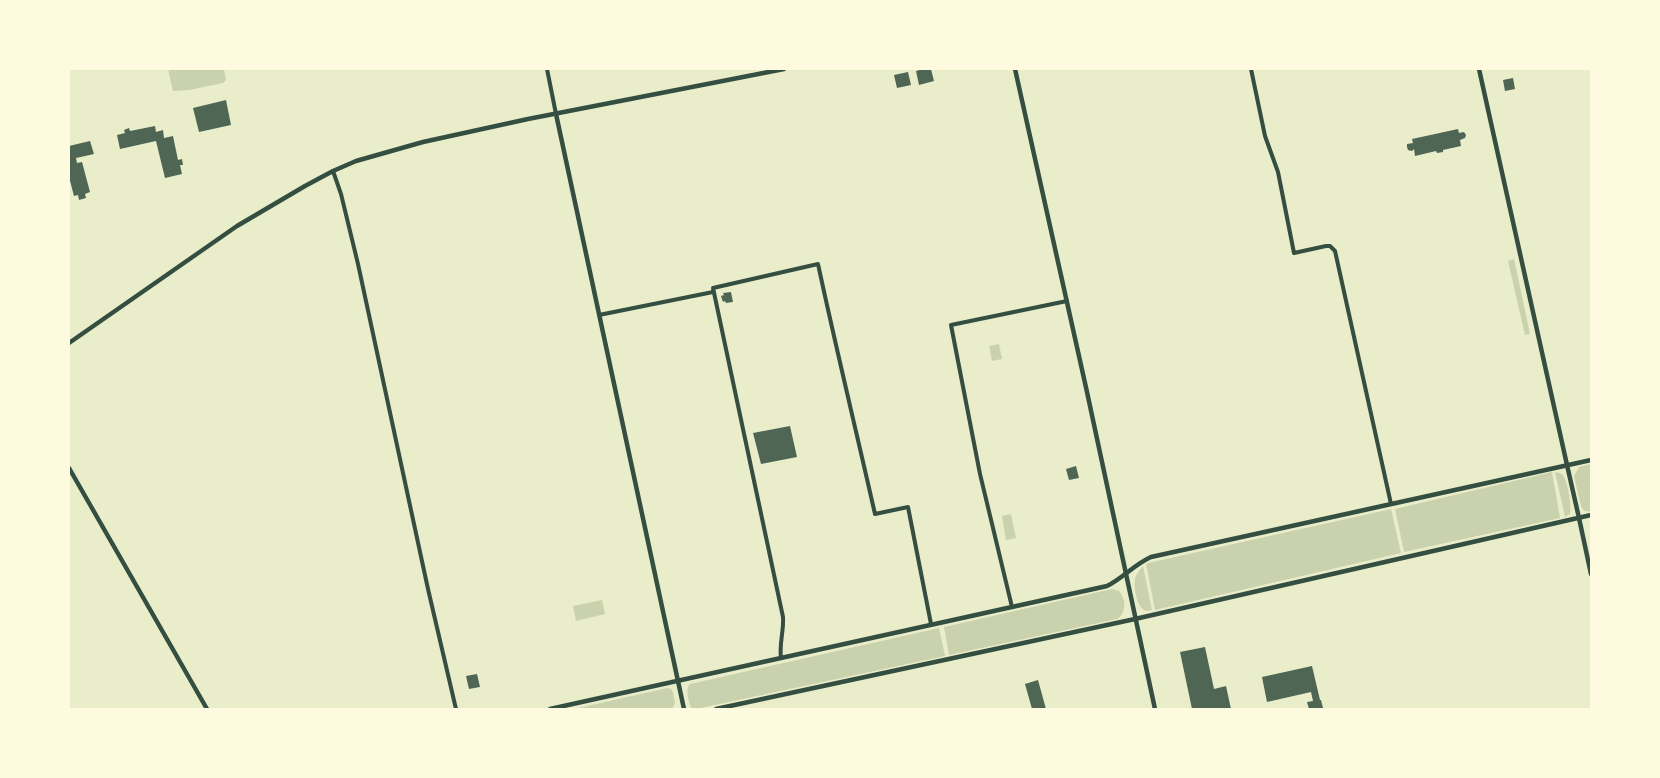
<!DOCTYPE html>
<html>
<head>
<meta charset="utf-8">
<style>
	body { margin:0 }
	#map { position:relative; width:1660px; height:778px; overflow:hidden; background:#e9edc9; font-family:Montserrat,sans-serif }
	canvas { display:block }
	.frame { position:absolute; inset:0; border:70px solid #fefae0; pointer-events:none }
</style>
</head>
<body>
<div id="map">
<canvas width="1660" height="778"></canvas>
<div class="frame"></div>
</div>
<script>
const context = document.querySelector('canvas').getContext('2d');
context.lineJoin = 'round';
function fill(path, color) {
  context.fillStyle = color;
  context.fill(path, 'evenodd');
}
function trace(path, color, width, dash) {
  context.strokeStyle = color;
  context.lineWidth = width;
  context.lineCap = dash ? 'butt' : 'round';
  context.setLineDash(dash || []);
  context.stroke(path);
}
fill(new Path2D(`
	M168 69H224L226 80 223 83 189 90 173 91Z
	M1514 259 1530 334 1525 335 1508 261Z
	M999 344 1002 359 992 361 989 346Z
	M1591 464V511C1586 512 1583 511 1581 506L1574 476 1579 467Z
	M1552 472 1560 518 1404 552 1395 509Z
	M1555 472C1560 473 1562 473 1564 477 1568 484 1572 507 1570 514L1565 517Z
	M1391 509 1401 553 1155 610 1146 564 1148 563Z
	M1011 514 1016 538 1006 540 1002 516Z
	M1143 566 1152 610C1148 611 1146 612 1143 609 1136 604 1134 587 1135 579 1136 574 1140 570 1143 566Z
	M1112 589 1119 591C1126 599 1127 613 1117 619L949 655 944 627Z
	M602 600 605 614 576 621 573 606Z
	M939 628 945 656 696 709H692C688 702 685 689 690 684Z
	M667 688 671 689 673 692 675 703 672 709H574Z`), '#cad2ad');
fill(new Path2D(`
	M923 69H931L934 81 919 85 916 71Z
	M908 72 911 85 897 88 894 75Z
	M1513 78 1515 89 1505 91 1503 80Z
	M226 100 231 125 199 132 193 108Z
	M155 126 156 132 163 130 164 138 173 136 178 160 182 159 183 165H180L182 174 165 178 156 141 120 149 117 135 125 133 124 130 129 128 130 131Z
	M1458 129 1459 133 1464 132 1466 135 1465 138 1460 140 1461 146 1443 150V152L1437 153 1436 151 1415 156 1414 149 1412 151 1408 150 1407 147V144L1413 143 1412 139Z
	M90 141 94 154 76 158 77 163 82 162 90 192 85 194 86 198 79 200 78 195 74 196 69 177V166L70 165 69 146Z
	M731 292 733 302 726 303 725 301 723 302 721 296 724 295 723 293Z
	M790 426 797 457 761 464 753 433Z
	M1076 466 1079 478 1069 480 1066 469Z
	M1205 647 1214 689 1226 686 1231 709H1192L1180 652Z
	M1312 666 1320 700H1321L1323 708 1309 709 1307 702 1313 701 1311 692 1267 702 1262 677Z
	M477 674 480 687 469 689 466 676Z
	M1038 680 1046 709H1032L1025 684Z`), '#4f6655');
trace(new Path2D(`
	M547 69 556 114
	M1251 69 1265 136 1278 172 1294 253 1326 246H1330L1335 251 1391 504
	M333 171 341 194 358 264 428 589 456 709
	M599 315 713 292
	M1012 607 980 474 951 325 1067 301
	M781 658C779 644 784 631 783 617L713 288 818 264C836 348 856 430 875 514L908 507 931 624`), '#344e41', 4);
trace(new Path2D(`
	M1015 69 1087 392 1155 709
	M1479 69 1567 465
	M556 114 684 709
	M1579 518 1591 574`), '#344e41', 4.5);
trace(new Path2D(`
	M69 343 237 226 305 186 333 171 356 161 423 142 528 119 784 69
	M1567 465 1579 518
	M69 468 207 709
	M550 709 1107 586C1123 578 1135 564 1151 557L1591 460
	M716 709 1135 619 1591 515`), '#344e41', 4.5);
</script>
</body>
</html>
